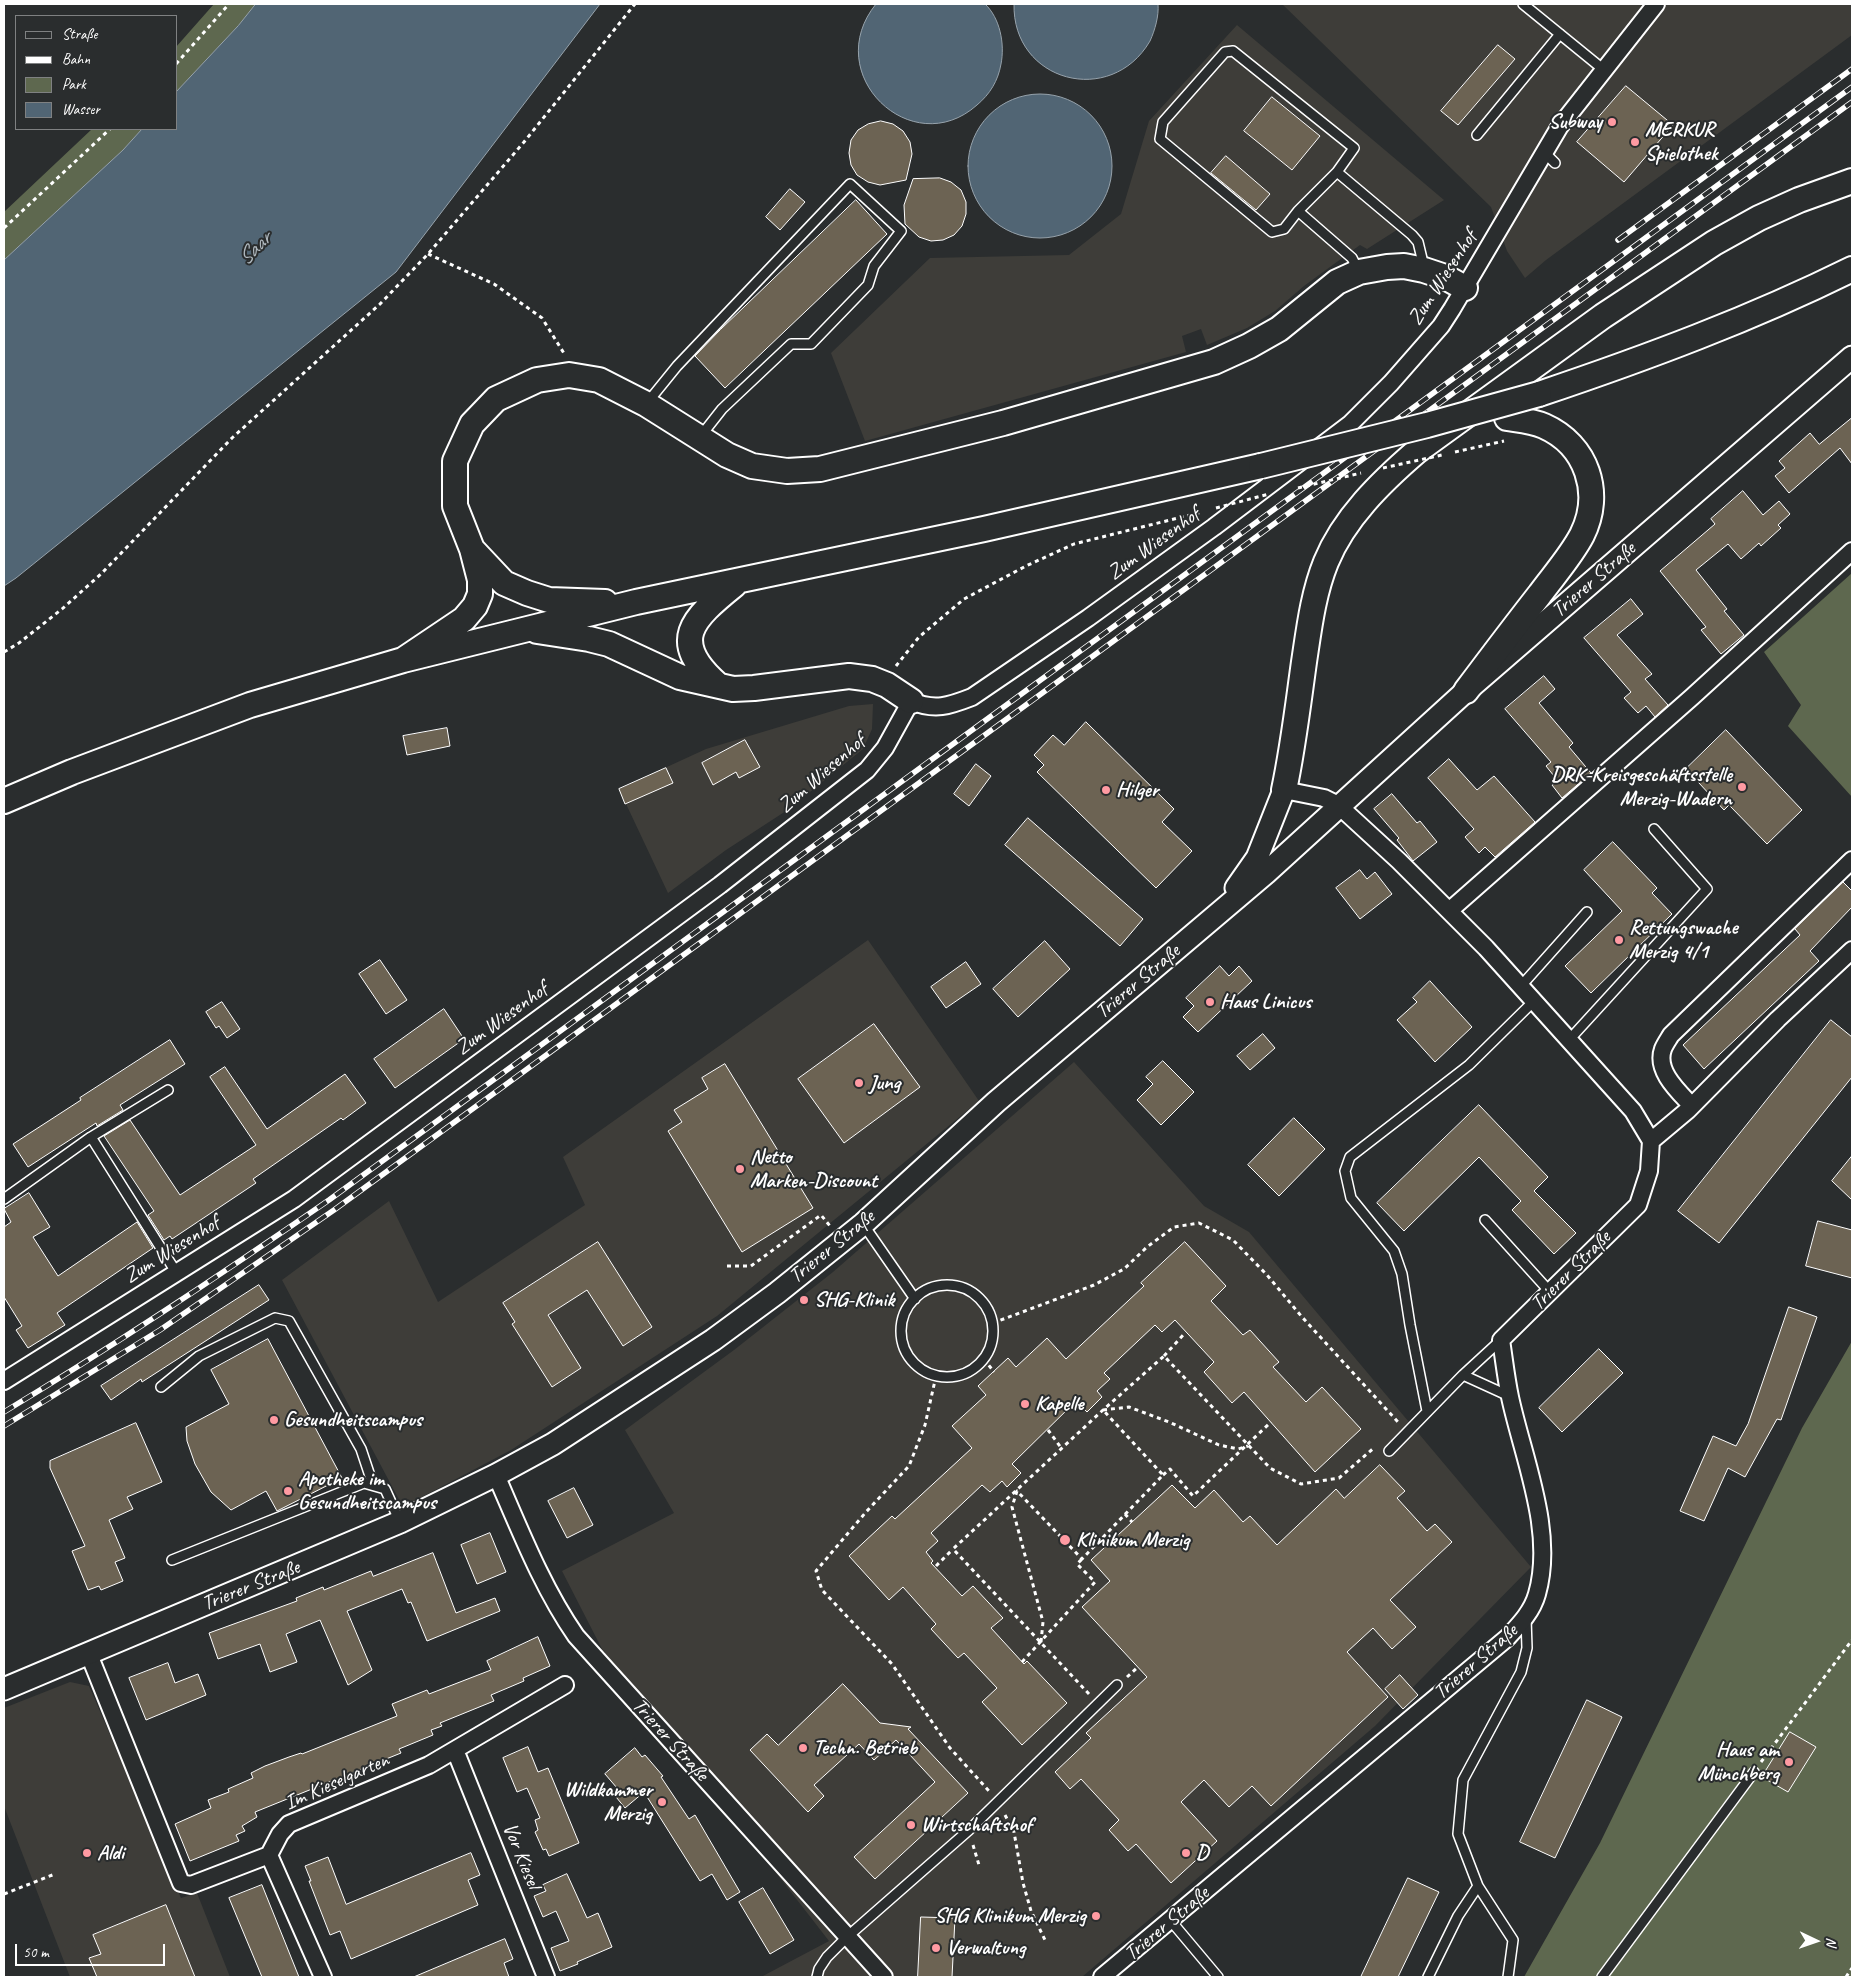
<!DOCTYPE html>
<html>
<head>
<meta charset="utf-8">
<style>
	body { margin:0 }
	#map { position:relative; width:1856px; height:1981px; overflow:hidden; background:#2a2d2e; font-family:Caveat,sans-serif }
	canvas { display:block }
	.frame { position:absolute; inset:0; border:5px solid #fff; pointer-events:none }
	.legend { position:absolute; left:15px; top:15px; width:162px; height:115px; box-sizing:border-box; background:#2a2d2e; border:1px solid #7f8182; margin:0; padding:6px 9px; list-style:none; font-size:15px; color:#fff }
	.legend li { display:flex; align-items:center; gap:10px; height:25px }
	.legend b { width:25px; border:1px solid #7f8182 }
	.north { position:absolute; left:1791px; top:1916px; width:50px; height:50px; -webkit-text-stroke:4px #2a2d2e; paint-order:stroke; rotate:93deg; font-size:14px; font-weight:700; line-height:20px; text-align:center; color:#fff }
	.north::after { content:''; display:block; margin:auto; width:18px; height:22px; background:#fff; clip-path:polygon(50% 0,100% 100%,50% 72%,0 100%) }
	.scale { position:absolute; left:15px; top:1944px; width:150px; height:22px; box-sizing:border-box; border:2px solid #fff; border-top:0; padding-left:6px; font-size:15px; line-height:18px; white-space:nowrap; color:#fff; -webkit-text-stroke:4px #2a2d2e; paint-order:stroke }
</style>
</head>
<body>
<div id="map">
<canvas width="1856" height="1981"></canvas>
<div class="frame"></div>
<ul class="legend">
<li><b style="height:6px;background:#2a2d2e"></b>Straße</li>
<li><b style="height:6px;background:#fff"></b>Bahn</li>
<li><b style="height:14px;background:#5e684f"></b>Park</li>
<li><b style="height:14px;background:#516574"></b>Wasser</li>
</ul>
<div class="north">N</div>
<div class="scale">50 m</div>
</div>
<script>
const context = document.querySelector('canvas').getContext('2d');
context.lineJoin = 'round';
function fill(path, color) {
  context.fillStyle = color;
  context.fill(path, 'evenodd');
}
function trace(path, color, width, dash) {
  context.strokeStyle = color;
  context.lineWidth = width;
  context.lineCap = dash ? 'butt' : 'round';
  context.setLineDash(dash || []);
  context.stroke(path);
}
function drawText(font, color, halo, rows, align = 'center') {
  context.font = font + ' Caveat,sans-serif';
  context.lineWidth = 4;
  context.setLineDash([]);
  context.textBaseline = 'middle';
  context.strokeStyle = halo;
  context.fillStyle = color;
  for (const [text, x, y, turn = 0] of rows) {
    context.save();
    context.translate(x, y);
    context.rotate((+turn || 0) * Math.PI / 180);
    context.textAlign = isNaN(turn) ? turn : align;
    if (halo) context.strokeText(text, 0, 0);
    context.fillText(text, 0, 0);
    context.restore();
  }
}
fill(new Path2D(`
	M1282 4H1852V35L1546 260 1525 278 1507 251 1491 207Z
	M1237 25 1444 200 1367 249 1360 245 1304 286 1275 311 1247 328 1207 345 1201 329 1182 336 1186 352 865 441 831 353 930 258 1069 255 1121 214 1149 121Z
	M873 704 872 729 863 749 789 809 726 850 668 893 619 789 706 749 849 706Z
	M868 940 979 1101 717 1316 511 1450 403 1507 282 1280 389 1201 438 1302 585 1205 563 1157Z
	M1074 1062 1204 1206 1249 1232 1531 1567 1375 1726 1082 1977H761L829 1941 602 1649 562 1571 674 1513 625 1430 734 1350 833 1272Z
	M70 1682 89 1686 181 1898 197 1893 230 1977H70L4 1806V1708Z`), '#3e3d39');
fill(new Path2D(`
	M214 4H256L238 26 176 92V47Z
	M92 129H142L123 150 4 260V212Z
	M1852 573V797L1788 726 1801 705 1764 652Z
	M1852 1341V1977H1524L1600 1843 1802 1428Z`), '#5e684f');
const water = new Path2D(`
	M256 4H600L396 272 16 578 4 586V260L123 150 142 129H176V92L238 26Z
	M876 4H985C1000 18 1005 44 1001 64 998 81 990 94 977 105 912 163 819 74 876 4Z
	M1014 4H1158C1159 16 1155 30 1150 41 1111 108 1012 82 1014 4Z
	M968 166a72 72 0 1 1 144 0a72 72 0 1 1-144 0Z`);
fill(water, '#516574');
trace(water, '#97a3ac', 1);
const building = new Path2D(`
	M1498 45 1515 59 1458 125 1441 111Z
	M1626 86 1673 125 1624 182 1577 142Z
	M1272 97 1320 136 1292 170 1244 131Z
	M881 121 893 124 903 131 910 142 912 154 906 180 880 185 868 182 857 175 851 165 849 153 851 140 858 130 868 124Z
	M1226 156 1270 194 1256 210 1211 173Z
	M940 178 951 182 961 190 966 202V214L962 226 954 235 943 240 931 241 919 237 905 224 904 205 913 179Z
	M790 189 805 202 780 230 766 217Z
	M856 200 887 234 725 388 695 356 720 330Z
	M1852 418V464L1840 448 1789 493 1775 476 1785 468 1779 461 1810 433 1819 444Z
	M1743 491 1763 515 1779 501 1790 514 1778 525 1781 528 1761 546 1759 543 1741 559 1728 544 1696 570 1727 609 1724 611 1744 635 1721 654 1701 630 1706 627 1660 571 1715 524 1711 519Z
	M1631 599 1643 614 1617 635 1652 674 1645 679 1668 705 1655 717 1646 706 1638 713 1624 698 1631 692 1584 638Z
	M1544 676 1555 689 1539 703 1573 743 1569 747 1591 773 1562 798 1552 785 1558 781 1546 766 1551 762 1505 709Z
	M1086 722 1174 809 1162 822 1192 851 1156 888 1037 772 1044 765 1034 755 1053 735 1064 745Z
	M447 728 450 746 407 755 403 736Z
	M1726 730 1802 810 1767 844 1729 805 1724 810 1686 769Z
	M745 740 760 767 739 778 736 772 713 785 702 763Z
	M1449 759 1477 790 1494 776 1535 822 1495 857 1485 847 1479 853 1465 837 1474 829 1428 778Z
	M976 764 991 776 969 806 954 794Z
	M666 768 673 783 625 804 619 789Z
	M1392 794 1417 823 1420 821 1437 842 1413 861 1397 840 1399 838 1374 809Z
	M1028 818 1143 919 1120 946 1005 845Z
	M1613 842 1657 888 1652 893 1672 914 1591 993 1565 966 1622 911 1584 870Z
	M1360 870 1367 879 1375 872 1392 894 1360 919 1336 888Z
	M1843 882 1852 891V907L1810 951 1819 961 1704 1069 1683 1045 1800 935 1795 929Z
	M1045 941 1070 969 1018 1017 993 989Z
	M380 960 407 1000 386 1014 359 974Z
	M966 962 981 984 946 1008 931 987Z
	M1220 966 1229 976 1239 966 1252 981 1198 1032 1183 1017 1194 1006 1186 998Z
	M1430 981 1472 1027 1435 1062 1397 1020 1417 1002 1413 998Z
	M222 1002 240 1029 227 1038 219 1026 216 1028 206 1012Z
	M444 1009 464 1039 395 1088 374 1059Z
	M1831 1020 1852 1037V1077L1719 1243 1678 1211Z
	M874 1024 920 1087 844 1143 798 1079Z
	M1263 1034 1275 1048 1250 1070 1237 1056Z
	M170 1040 185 1064 120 1105 123 1110 97 1126 96 1123 28 1167 13 1144 81 1100 80 1098Z
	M1163 1061 1194 1092 1161 1125 1137 1100 1153 1084 1146 1077Z
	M725 1064 813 1208 742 1252 668 1131 682 1122 674 1110 708 1089 702 1078Z
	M225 1067 267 1129 345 1074 366 1103 343 1120 341 1118 253 1179 256 1183 172 1239 170 1236 164 1240 148 1215 154 1211 104 1136 130 1120 180 1195 256 1145 210 1077Z
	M1479 1105 1548 1177 1534 1191 1576 1233 1554 1254 1512 1210 1521 1201 1479 1157 1404 1231 1377 1203Z
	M1294 1118 1325 1149 1279 1196 1248 1165Z
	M1852 1156V1200L1832 1181Z
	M29 1193 50 1227 33 1237 58 1276 137 1222 153 1248 57 1313 65 1325 28 1348 16 1330 22 1326 4 1297V1227L11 1222 4 1209Z
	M1818 1221 1852 1230V1278L1806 1266Z
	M598 1242 652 1327 623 1346 587 1290 548 1315 581 1368 552 1387 512 1324 515 1322 503 1303Z
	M1185 1242 1226 1286 1211 1301 1243 1335 1250 1330 1279 1362 1273 1367 1306 1402 1322 1387 1361 1429 1315 1472 1244 1392 1232 1403 1204 1372 1214 1362 1175 1320 1162 1332 1155 1325 1104 1373 1110 1379 1097 1391 1102 1397 1087 1412 1076 1401 1012 1464 1021 1473 1007 1487 1002 1481 990 1492 982 1485 931 1533 938 1541 926 1552 933 1561 931 1563 962 1596 973 1586 1003 1618 991 1628 1024 1664 1027 1661 1067 1703 1022 1745 982 1702 997 1688 964 1653 958 1658 931 1629 936 1624 903 1587 889 1600 849 1556 892 1516 895 1519 972 1448 952 1426 986 1395 978 1386 1008 1358 1016 1367 1047 1338 1066 1359 1144 1286 1141 1283Z
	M259 1285 269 1300 142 1382 141 1379 111 1400 101 1386Z
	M1789 1307 1817 1317 1781 1420 1777 1419 1745 1477 1728 1468 1704 1521 1680 1511 1713 1436 1736 1446 1748 1424Z
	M268 1339 342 1478 277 1511 266 1491 231 1510 211 1492 195 1464 187 1441 186 1427 229 1404 211 1370Z
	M1599 1349 1623 1373 1562 1432 1539 1408Z
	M136 1423 162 1482 127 1497 133 1509 109 1520 125 1558 115 1562 123 1581 101 1590 99 1586 88 1590 72 1551 85 1546 50 1468V1461Z
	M1380 1465 1405 1491 1397 1498 1427 1531 1435 1524 1452 1542 1390 1600 1416 1627 1392 1649 1373 1628 1347 1652 1388 1697 1271 1806 1252 1786 1229 1807 1204 1780 1181 1802 1217 1841 1171 1883 1136 1844 1128 1851 1109 1830 1119 1820 1081 1779 1070 1789 1055 1772 1091 1738 1086 1733 1147 1677 1082 1607 1110 1581 1091 1560 1172 1485 1195 1508 1214 1490 1243 1522 1250 1516 1277 1545 1336 1489 1344 1498Z
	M574 1488 593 1525 567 1538 548 1501Z
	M490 1533 506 1572 477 1584 461 1545Z
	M433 1553 456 1613 495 1598 500 1611 427 1641 411 1602 408 1603 402 1589 347 1611 372 1670 348 1685 320 1620 286 1634 297 1662 270 1672 260 1644 218 1659 209 1633 297 1601 296 1598 323 1587 324 1590 371 1571 373 1576Z
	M538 1637 550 1666 523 1678 524 1681 491 1695 494 1701 440 1723 442 1726 431 1730 433 1735 399 1749 401 1753 255 1812 257 1817 242 1826 245 1831 236 1835 239 1841 190 1861 175 1824 211 1808 208 1800 229 1792 228 1789 253 1778 251 1773 265 1766 289 1757 301 1753 302 1754 397 1716 392 1704 427 1690 429 1694 491 1670 487 1661Z
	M168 1663 175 1683 198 1674 206 1695 146 1720 129 1678Z
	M1400 1675 1418 1695 1403 1709 1385 1689Z
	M843 1684 880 1723 911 1727 908 1729 968 1793 875 1879 854 1857 935 1782 896 1740 874 1760 859 1744 814 1785 824 1796 808 1812 750 1750 767 1734 778 1745Z
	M1587 1700 1622 1717 1555 1858 1520 1842Z
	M1790 1732 1816 1747 1788 1792 1762 1777Z
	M528 1747 538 1772 548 1768 579 1843 549 1856 546 1849 543 1850 535 1832 538 1830 535 1820 540 1818 527 1788 517 1792 503 1758Z
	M635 1748 642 1757 645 1755 663 1776 661 1777 689 1819 695 1815 740 1892 727 1900 712 1874 700 1881 644 1792 625 1808 612 1792 617 1788 605 1774Z
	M471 1853 480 1875 468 1880 478 1905 351 1959 340 1931 330 1935 309 1881H311L305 1866 328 1857 346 1904Z
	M567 1874 587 1918 598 1913 612 1947 577 1962 578 1964 560 1971 551 1948 569 1941 556 1911 543 1917 534 1896 546 1891 543 1885Z
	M1408 1878 1439 1892 1398 1977H1361Z
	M262 1885 299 1977H262L229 1898Z
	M763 1888 794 1940 770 1954 739 1902Z
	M166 1905 195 1977H97L89 1958 101 1954 93 1935Z
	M921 1917 955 1918 952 1977H918Z
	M505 1939 513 1959 504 1963 509 1977H414Z`);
fill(building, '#6c6353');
trace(building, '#fff', 1);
const service = new Path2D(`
	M1523 4 1604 70
	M1477 135 1560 34
	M1545 153 1555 163
	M1298 211 1337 172
	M1359 272 1352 258 1298 211 1284 229 1272 232 1160 139 1163 122 1225 52 1233 51 1354 148 1337 172 1412 235 1418 242 1424 267
	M647 403 677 366 850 184 901 231 874 266 868 285 811 344H791L722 409 700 437
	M1521 986 1587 912
	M1569 1040 1707 889 1654 829
	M91 1137 176 1272
	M4 1199 91 1137 168 1090
	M1485 1220 1551 1293
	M863 1224 915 1299
	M901 1331a46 46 0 1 1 92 0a46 46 0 1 1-92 0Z
	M1501 1340 1463 1375 1509 1396
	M161 1387 199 1356 275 1318 289 1321 361 1449 373 1485
	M1427 1411 1410 1325 1402 1274 1394 1251 1351 1198 1345 1171 1350 1157 1469 1065 1534 1001
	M1389 1451 1463 1375
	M172 1560 364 1483 385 1489 400 1522
	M1171 1921 1218 1977
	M817 1977 819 1969 827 1957 847 1937 969 1830 1117 1685
	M1428 1977 1458 1916 1478 1886
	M1508 1977 1513 1940 1478 1886 1458 1834 1463 1780 1521 1672 1527 1648 1526 1618
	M1602 1977 1754 1772`);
const minor = new Path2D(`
	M1449 911 1692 697 1852 551
	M1692 1106C1679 1092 1655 1071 1663 1049 1665 1044 1668 1040 1671 1035L1852 860
	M1651 1141 1688 1110 1778 1019 1852 950
	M4 1381 294 1199 720 885 867 770 885 748 911 701C935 711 949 706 972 697L1088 618 1214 527 1350 424 1391 383 1441 326 1452 309 1560 126 1656 4
	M496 1475C520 1530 542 1587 576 1636L884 1977
	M88 1652 181 1883 191 1885 269 1855 280 1834 289 1824 429 1765 565 1685
	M455 1750 546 1977
	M269 1855 323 1977
	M1102 1977 1507 1638C1519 1625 1532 1612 1537 1594 1555 1531 1523 1458 1510 1397 1506 1378 1504 1359 1501 1340L1638 1205 1649 1171 1651 1141 1633 1111 1486 948 1399 861 1338 805 1324 798 1284 790`);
const tertiary = new Path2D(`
	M1236 888 1257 858 1284 790
	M4 1689 400 1522 496 1475 553 1444 713 1340 777 1293 863 1224 996 1102 1266 873 1466 691 1852 357`);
const secondary = new Path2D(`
	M1539 394C1646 358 1751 319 1852 269
	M473 550 504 583 527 593 549 600 605 602
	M537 631 589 639 609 644 680 677 733 689 754 688 849 676 872 679 887 685 911 701
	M403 660 464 619 475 606 480 594V580L472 549 455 506V461L472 424 496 399 537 380 569 375 599 380 646 404 727 455 752 466 787 471 820 469 1003 423 1214 362 1249 346 1279 329 1337 282 1359 272 1387 267 1404 266 1424 270 1445 277 1465 288
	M718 685C668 641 692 619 734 585
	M1466 691C1490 659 1515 626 1540 594 1554 575 1571 556 1582 535 1603 493 1587 445 1544 426 1532 421 1519 420 1507 418
	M1284 790C1293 748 1298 705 1304 662 1309 629 1313 594 1326 562 1344 518 1381 482 1417 451L1603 316 1714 243 1759 218 1799 200 1852 181
	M4 801 72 772 250 705 403 660 636 602 984 529 1261 466`);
trace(service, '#fff', 12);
trace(minor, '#fff', 20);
trace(tertiary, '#fff', 25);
trace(secondary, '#fff', 28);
trace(new Path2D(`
	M176 64 229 4
	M4 228 110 129
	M428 254 494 284 542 318 565 355
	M1455 452 1504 441
	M4 652 19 643 62 609 101 574 232 438 380 304 428 254 524 142 635 4
	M896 666 919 637 964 599 1026 566 1074 544 1202 512
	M727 1266H751L821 1215 830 1226
	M993 1323 1094 1285 1124 1269 1147 1247 1174 1227 1199 1223 1233 1240 1267 1275 1302 1317 1398 1422
	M1164 1356 1185 1333
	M984 1359 994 1372
	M936 1376 925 1425 909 1466 866 1512 816 1571 822 1590 892 1664 950 1748 989 1791
	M1103 1410 1129 1407 1169 1422 1219 1445 1238 1449 1248 1446
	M1048 1430 1062 1449
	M1163 1475 1170 1469 1193 1496 1271 1422
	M1125 1514 1132 1522
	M936 1566 953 1549
	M1041 1642 1043 1622 1012 1507 1017 1491 1082 1559 1163 1475 1103 1410
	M1022 1662 1095 1582 1077 1564 1082 1559
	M1127 1677 1138 1667
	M1089 1694 953 1549 1103 1410 1164 1356 1270 1468 1301 1484 1339 1478 1375 1447
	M1761 1762 1852 1640
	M1005 1815 1014 1832 1023 1883 1031 1911 1045 1940
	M973 1845 979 1865
	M4 1894 55 1874
	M1846 1977 1852 1968`), '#fff', 3, [4, 4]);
trace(service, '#2a2d2e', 9);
trace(minor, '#2a2d2e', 16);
trace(tertiary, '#2a2d2e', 21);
trace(secondary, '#2a2d2e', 24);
const rail = new Path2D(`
	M1618 240 1852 69
	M4 1412C115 1345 222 1274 329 1200L1852 87
	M4 1426 160 1330 334 1210 1852 102`);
trace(rail, '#fff', 5.5);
trace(rail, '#2a2d2e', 4, [11]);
const secondaryBridge = new Path2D(`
	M1261 466 1427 425 1539 394`);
trace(secondaryBridge, '#fff', 28, []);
trace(new Path2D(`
	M1383 468 1442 455
	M1298 488 1361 473
	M1216 508 1269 494`), '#fff', 3, [4, 4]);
trace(secondaryBridge, '#2a2d2e', 24);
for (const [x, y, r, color] of [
	[1612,122,5,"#ff9aa2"],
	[1635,142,5,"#ff9aa2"],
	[1742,787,5,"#ff9aa2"],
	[1106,790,5,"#ff9aa2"],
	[1619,940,5,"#ff9aa2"],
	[1210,1002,5,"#ff9aa2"],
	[859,1083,5,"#ff9aa2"],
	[740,1169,5,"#ff9aa2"],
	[804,1300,5,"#ff9aa2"],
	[1025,1404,5,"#ff9aa2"],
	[274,1420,5,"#ff9aa2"],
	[288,1491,5,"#ff9aa2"],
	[1065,1540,6,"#ff9aa2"],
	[803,1748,5,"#ff9aa2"],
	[1789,1762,5,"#ff9aa2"],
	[662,1802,5,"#ff9aa2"],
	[911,1825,5,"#ff9aa2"],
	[87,1853,5,"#ff9aa2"],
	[1186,1853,5,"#ff9aa2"],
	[1096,1916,5,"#ff9aa2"],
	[936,1948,5,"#ff9aa2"]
]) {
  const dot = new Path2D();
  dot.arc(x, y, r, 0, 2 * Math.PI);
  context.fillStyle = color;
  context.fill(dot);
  trace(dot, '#2a2d2e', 2);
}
drawText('bold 21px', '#fff', '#2a2d2e', [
	["Subway",1602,122,"right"],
	["MERKUR",1645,130],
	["Spielothek",1645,154],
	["DRK-Kreisgeschäftsstelle",1732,775,"right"],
	["Merzig-Wadern",1732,799,"right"],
	["Hilger",1116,790],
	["Rettungswache",1629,928],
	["Merzig 4/1",1629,952],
	["Haus Linicus",1220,1002],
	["Jung",869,1083],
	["Netto",750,1157],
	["Marken-Discount",750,1181],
	["SHG-Klinik",814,1300],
	["Kapelle",1035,1404],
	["Gesundheitscampus",284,1420],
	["Apotheke im",298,1479],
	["Gesundheitscampus",298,1503],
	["Klinikum Merzig",1076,1540],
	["Techn. Betrieb",813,1748],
	["Haus am",1779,1750,"right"],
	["Münchberg",1779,1774,"right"],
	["Wildkammer",652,1790,"right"],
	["Merzig",652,1814,"right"],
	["Wirtschaftshof",921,1825],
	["Aldi",97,1853],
	["D",1196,1853],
	["SHG Klinikum Merzig",1086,1916,"right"],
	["Verwaltung",946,1948]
], 'left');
drawText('21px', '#fff', '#2a2d2e', [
	["Zum Wiesenhof",1443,278,-57],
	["Zum Wiesenhof",1154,544,-36],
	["Trierer Straße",1594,580,-41],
	["Zum Wiesenhof",822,774,-41],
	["Trierer Straße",1138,982,-40],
	["Zum Wiesenhof",502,1019,-36],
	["Trierer Straße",832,1247,-39],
	["Zum Wiesenhof",172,1250,-32],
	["Trierer Straße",1571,1271,-45],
	["Trierer Straße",251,1586,-22],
	["Trierer Straße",1476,1662,-41],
	["Trierer Straße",670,1740,48],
	["Im Kieselgarten",337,1782,-24],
	["Vor Kiesel",521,1856,68],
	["Trierer Straße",1167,1924,-40]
]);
drawText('italic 22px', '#b1bac0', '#2a2d2e', [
	["Saar",255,249,-45]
]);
</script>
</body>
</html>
